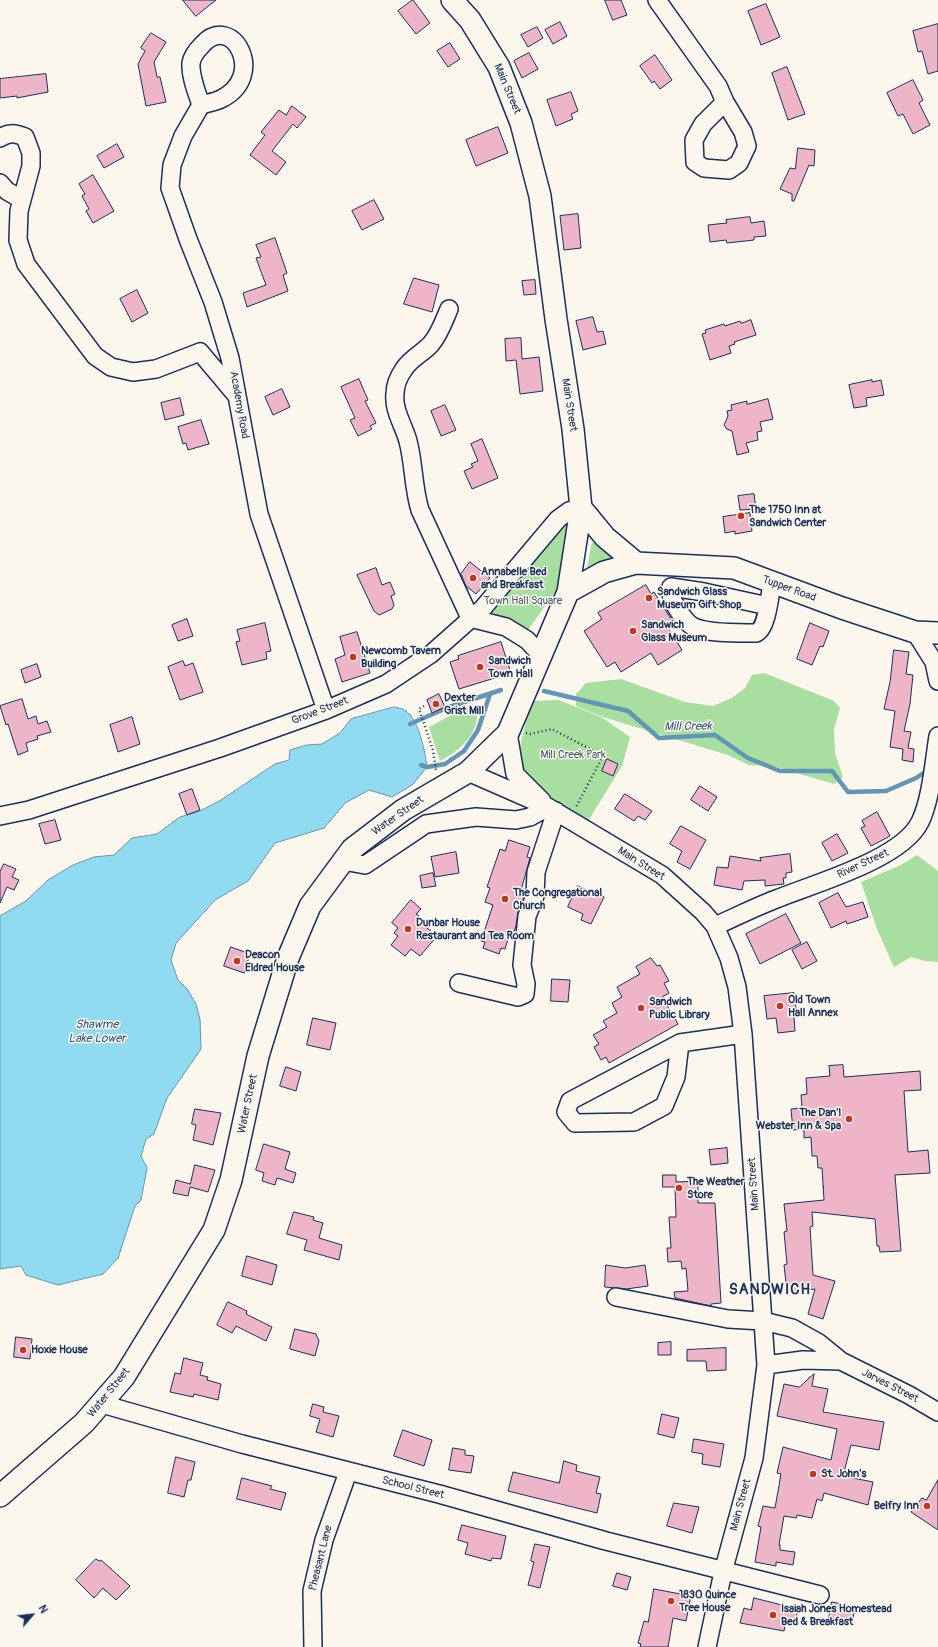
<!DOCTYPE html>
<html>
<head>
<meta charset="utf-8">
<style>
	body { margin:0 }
	#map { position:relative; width:938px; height:1647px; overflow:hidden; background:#fbf7ec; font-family:Pangolin,sans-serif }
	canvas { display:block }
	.north { position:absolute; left:12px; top:1595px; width:40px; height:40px; -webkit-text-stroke:3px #fbf7ec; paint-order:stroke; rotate:62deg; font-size:11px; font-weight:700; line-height:16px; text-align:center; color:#1b2f5e }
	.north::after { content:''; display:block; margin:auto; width:14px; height:18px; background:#1b2f5e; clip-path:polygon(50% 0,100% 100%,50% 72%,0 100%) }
</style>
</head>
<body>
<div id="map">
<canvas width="938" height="1647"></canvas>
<div class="north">N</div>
</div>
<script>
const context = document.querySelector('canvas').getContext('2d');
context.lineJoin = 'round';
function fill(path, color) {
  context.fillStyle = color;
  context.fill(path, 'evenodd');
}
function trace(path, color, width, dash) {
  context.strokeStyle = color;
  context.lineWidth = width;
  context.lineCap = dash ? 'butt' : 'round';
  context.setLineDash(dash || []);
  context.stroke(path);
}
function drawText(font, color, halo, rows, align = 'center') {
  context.font = font + ' Pangolin,sans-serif';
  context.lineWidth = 3;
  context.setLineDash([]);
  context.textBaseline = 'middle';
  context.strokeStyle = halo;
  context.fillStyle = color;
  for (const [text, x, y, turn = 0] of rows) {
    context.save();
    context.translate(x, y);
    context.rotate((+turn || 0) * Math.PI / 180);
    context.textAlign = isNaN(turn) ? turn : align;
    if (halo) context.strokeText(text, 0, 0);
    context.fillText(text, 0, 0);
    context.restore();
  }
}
fill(new Path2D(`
	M567 522 569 525 560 585 528 630 485 617 562 523Z
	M592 542 599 544 620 561 586 573Z
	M764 673 834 701 840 708 834 729 835 753 843 777 834 784 773 766 749 765 728 755 603 717 576 706V694L586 683 621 679 685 702 713 706 732 698 745 688 752 675Z
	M559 700 601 717 630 737 622 766 588 821C569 809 518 780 519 755 520 741 528 716 532 701Z
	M463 709H472L477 712C479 734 458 752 440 761L429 727Z
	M917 855 938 871V962L925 961 911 957 894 967 877 929 861 882 901 865Z`), '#a8dea0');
const water = new Path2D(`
	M394 707C398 708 402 708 406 711 419 721 425 751 427 767L412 785 392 797 369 790 345 803 324 828 275 843 248 881 215 900 176 943 171 960 178 980 187 989 196 1004 200 1019 201 1049 167 1098 154 1134 146 1139 141 1156 147 1168 141 1200 135 1206 118 1258 103 1274 58 1285 26 1275 21 1266 0 1269V916L26 901 48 880 73 865 94 857 114 855 132 838 157 834 180 817 200 811 221 800 275 764 289 760 290 750 307 745 322 744 340 733 351 719Z`);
fill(water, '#90dbf0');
trace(water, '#6196b6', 1);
trace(new Path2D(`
	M544 691 628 711 659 738 715 735 748 758 780 771H832L848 792 886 791 916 778 928 770
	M410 724 449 707 501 690
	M421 765 427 767 445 764 464 751 478 730 490 694`), '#6196b6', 4.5);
const building = new Path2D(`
	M183 0H216L196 16Z
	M413 0 430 23 416 34 398 11Z
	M605 0H621L627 15 613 20Z
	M766 4 780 37 761 45 748 11Z
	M560 22 567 36 553 44 545 30Z
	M938 24V71L928 74 922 51 918 52 913 31Z
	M537 27 543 38 528 47 521 35Z
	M151 33 166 42 154 62 157 77H160L166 102 146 106 138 64 145 51 141 48Z
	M450 43 460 59 448 67 437 51Z
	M529 53 538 69 522 78 514 61Z
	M655 55 672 80 660 89 654 81 652 83 640 66Z
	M787 67 805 114 788 120 772 73Z
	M46 74 48 92 17 98V96L0 98V79Z
	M913 80 923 100 919 103 930 125 913 134 903 114 898 116 887 93Z
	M571 92 578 111 571 114 573 119 556 126 547 100Z
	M292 106 306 117 297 128 293 124 272 151 286 162 276 175 250 155 265 135 261 132 279 110 286 115Z
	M498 127 508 153 476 166 466 140Z
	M117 144 124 157 104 168 97 156Z
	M798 148 815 150 814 166 809 165 794 201H792V194L780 189 790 168 795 169Z
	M93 175 114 211 93 223 86 211 89 209 82 196 85 194 79 184Z
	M374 200 384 219 362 230 352 211Z
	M578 214 581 248 564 250 560 216Z
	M750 217 751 223 764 221 766 236 754 237V240L727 243 726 240 710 242 708 225 727 223 726 220Z
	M275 238 287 273 283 275 288 291 247 307 243 293 266 285 256 258 261 257 256 245Z
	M414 278 439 285 432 312 404 304Z
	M535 280 536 294 524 295 522 281Z
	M137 290 148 313 132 322 120 299Z
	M593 317 597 332 603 331 606 344 583 350 576 321Z
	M751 320 756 335 734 342 735 344 729 346 731 353 710 360 702 334 706 333 705 330 724 324 725 326 740 321 741 323Z
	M521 338 522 359 539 357 543 391 520 394 516 360 506 361 505 339Z
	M359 379 368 400 365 401 376 423 370 426 372 429 358 436 350 420 355 418 341 387Z
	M872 380V382L881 380 884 395 866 398 867 406 854 408 849 385Z
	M282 389 290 407 273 415 265 397Z
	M180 398 184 415 165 420 161 403Z
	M768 399 773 419 760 422 762 431 757 432 758 440 746 443 749 452 737 455 732 431 727 429 724 425 728 416 727 411 732 410 731 405 747 401V404Z
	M445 405 456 430 441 436 431 411Z
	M201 420 209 444 188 450 186 443 183 444 178 427Z
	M482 439 498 478 472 489 464 471 473 467 471 464 478 461 471 444Z
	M754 494 756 509 740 510 738 496Z
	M750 513 752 531 735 534V531L725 533 723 517Z
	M470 562 490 578 476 594 466 586 461 574Z
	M376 568 382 585 390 582 395 594 391 596 394 605 392 609 379 615 374 611 357 575Z
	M646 585 651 594 654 592 673 622 667 626 682 650 658 665 651 653 621 672 615 662 607 667 584 631 602 619 598 613Z
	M187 619 193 636 178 641 172 625Z
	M265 623 271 651 266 652 267 659 242 665 236 642 240 641 237 630Z
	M810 623 829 631 823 647 820 646 812 665 797 659Z
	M357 632 370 673 342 682 335 659 345 655 340 637Z
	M501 642 511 673 459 689 450 662 459 659 458 656Z
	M894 650 909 652 906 674 913 675 910 704 904 731 911 732 908 748 914 749 913 762 902 760 903 749 890 747 895 711 884 709 890 682Z
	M183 661 185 666 193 663 203 692 180 700 168 667Z
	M37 664 41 677 25 683 21 670Z
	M439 694 445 707 432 713 427 700Z
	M22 699 28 719 36 716 38 724 47 721 51 732 37 736 38 739 26 743 28 751 18 755 8 724 6 725 0 706Z
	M132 717 140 744 118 752 110 725Z
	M607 759 618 764 613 776 602 771Z
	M700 786 717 797 708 811 691 800Z
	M192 789 200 810 187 815 179 794Z
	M625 794 652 811 645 820 638 816 634 821 615 809Z
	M877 812 890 836 871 846 861 828 865 826 862 821Z
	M55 820 61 840 45 844 39 824Z
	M681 826 706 840 690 869 677 862 682 851 670 844Z
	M837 834 848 853 832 861 822 843Z
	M509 840 530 847 527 857 530 858 520 894 525 895 518 912 516 926 512 937 509 936 505 949 501 948 499 954 483 948 485 942 481 941 493 905 485 902 490 888 487 887 500 849 505 851Z
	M456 852 459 873 435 877 431 857Z
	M790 854 792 872 786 873V878H783L784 884 765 886V880L744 881 742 890 714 885 717 867 728 868 730 856 761 861 760 858Z
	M4 864 16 869 12 877 19 880 14 890 7 887 0 903V872Z
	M433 873 436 886 422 888 420 876Z
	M578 886 604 897 591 924 581 920 583 914 568 907Z
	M838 893 846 907 863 902 868 917 847 924 846 921 831 928 819 903Z
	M411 900 421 909 416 914 419 916 417 920 437 936 420 956 411 949 405 956 391 945 398 936 394 933 398 928 392 923Z
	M786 914 801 943 760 964 746 934Z
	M807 942 817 961 802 969 792 950Z
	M231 947 250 954 244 973 224 966Z
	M651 958 657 966 660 965 669 981 664 983 669 993 662 997 678 1024 609 1063 606 1057 601 1060 594 1047 599 1044 593 1035 607 1027 603 1021 617 1013 612 1003 622 997 617 987 640 974 636 967Z
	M552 979 570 980 568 1002 551 1001Z
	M794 993 797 1016 794 1017 795 1031 778 1033 776 1018 767 1019 764 996Z
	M313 1018 336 1023 330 1050 307 1045Z
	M843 1065 844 1077 920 1071 921 1090 904 1091 908 1152 928 1150 930 1173 895 1175 901 1251 880 1252 879 1246H877L875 1219 812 1212 813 1226 810 1227 813 1275 835 1281 823 1319 808 1314 815 1289 787 1292 784 1265 787 1264 784 1232 787 1231 784 1204 824 1200 822 1168H818L817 1156H812L811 1137 804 1138V1129L793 1130 791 1109 802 1108 801 1095 807 1094 806 1078 830 1076 829 1066Z
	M286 1067 301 1072 296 1091 280 1086Z
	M195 1109 221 1113 213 1145 193 1140 196 1125 192 1124Z
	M264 1144 290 1152 285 1169 296 1173 293 1183 277 1178 275 1185 262 1181 264 1173 256 1170Z
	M727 1148 728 1163 711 1165 709 1150Z
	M195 1165 215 1170 208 1192 190 1187 188 1196 173 1193 176 1180 190 1184Z
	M663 1175H676V1182L698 1181V1203H715L721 1303 711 1304V1306L675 1298 674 1292 688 1291 686 1268 682 1269 681 1261 668 1262 667 1248H671L669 1217H676L675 1187H663Z
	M294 1212 314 1217 313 1220 323 1223 319 1238 342 1245 339 1260 304 1250 307 1240 287 1234Z
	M247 1256 277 1265 272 1285 242 1276Z
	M606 1265 625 1268 645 1265 648 1286 626 1289 605 1287Z
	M228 1302 247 1311 246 1314 272 1327 266 1341 236 1326 232 1333 217 1325Z
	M295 1329 316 1334 319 1341 315 1356 290 1349Z
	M16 1337 32 1339 30 1359 14 1357Z
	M671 1342V1355H658V1343Z
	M726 1348V1370L707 1371 706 1361H687V1350Z
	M184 1358 203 1363 200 1375 208 1377 207 1380 221 1384 218 1400 194 1394 193 1397 170 1392 175 1373 180 1374Z
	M814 1374 812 1386 828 1389 823 1412 884 1422 879 1450 851 1445 843 1476 873 1482 868 1505 824 1493 822 1501 817 1499 812 1518 797 1515 796 1518 784 1516 779 1545H780V1550L795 1552 793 1565 776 1562V1566L755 1562 761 1527 758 1526 763 1506 775 1508 781 1474 777 1473 783 1447 831 1460 837 1429 777 1416 784 1384 799 1387Z
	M313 1404 324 1407 323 1412 339 1416 333 1437 316 1432 320 1419 310 1416Z
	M662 1414 679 1418 674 1438 658 1434Z
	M403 1430 432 1440 424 1466 394 1456Z
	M694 1439 724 1444 720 1467 702 1464 703 1454 692 1452Z
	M453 1448 465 1450V1455L474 1456 471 1473 449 1470Z
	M176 1457 195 1462 191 1480H188L184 1497 168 1493Z
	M564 1461 577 1465 576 1471 600 1477 596 1493 601 1494 597 1513 508 1491 513 1472 559 1483Z
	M242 1478 272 1486 270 1489 286 1493 281 1510 237 1499Z
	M938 1480V1530L911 1512 922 1498 926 1500Z
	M674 1503 699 1507 692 1533 667 1526Z
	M462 1525 506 1536 501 1559 492 1558 491 1561 465 1554 468 1543 458 1540Z
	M535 1544 550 1547 540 1588 528 1585 534 1562 531 1561Z
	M96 1559 99 1561 101 1560 130 1586 116 1600 103 1588 94 1598 76 1580Z
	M617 1573 631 1577 627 1590 613 1586Z
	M654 1589 691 1596 686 1621 673 1618 668 1647H640L641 1644 638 1643 644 1621 648 1622Z
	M754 1598 798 1609 795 1623 786 1621 784 1631 740 1623 744 1608 751 1610Z
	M832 1602 855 1607 852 1624 833 1622 834 1619 829 1618Z`);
fill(building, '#edb5c7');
trace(building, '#1b2f5e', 1);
const minor = new Path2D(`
	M657 0 718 86 725 102 743 132 747 146 739 163 729 170 704 168 695 162 694 140 703 124 725 102
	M201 105C208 103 215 102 221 99 268 76 232 11 202 45 197 50 192 57 191 63 190 76 197 93 201 105L183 136 172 165 170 188 188 239 213 302 230 358 259 514 326 710
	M0 138C9 132 15 133 25 137L31 153V166L19 211 18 240 26 264 95 356 111 367 133 372 156 369 200 352 237 396
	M0 183 7 191 21 199
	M449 309C444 321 439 335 431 344 423 353 410 359 404 369 399 376 395 385 395 394 393 410 404 426 408 441 414 464 413 487 420 510L470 618
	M768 606 704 592 671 587C670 596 673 602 678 610 682 616 686 622 692 626 706 634 740 633 756 633 767 629 770 594 772 583
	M470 618 506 627 527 640 541 655
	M915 632 934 662 938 681
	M508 733 515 774 542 801
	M468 772 548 807 662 875 703 912 715 926 729 958 737 987 743 1034 766 1365 754 1458 723 1572 707 1647
	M0 816 29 810 220 748 326 710 386 684 431 654 483 608 558 519 569 511 581 508
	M343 861 365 865 426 824 476 817 516 820 530 817 548 807
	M715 926C736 917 757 906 779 898 816 883 902 859 920 822 931 800 934 761 938 736
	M459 983 518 997 525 994 526 984 522 965 527 916 535 896 536 872 556 811
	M680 1043 676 1077 664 1106 634 1122 575 1123 566 1112 570 1101 680 1043 743 1034
	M616 1297 728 1319 763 1321 792 1328 819 1343 841 1361 909 1395 938 1412
	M766 1365 803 1360 841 1361
	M102 1404 242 1444 439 1494 606 1541 820 1595
	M313 1647 312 1591 324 1540 348 1472`);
const major = new Path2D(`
	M581 508 605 537 636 563
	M568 592 604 572 636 563 734 568 842 608 915 632 938 633
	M0 1496 84 1423 124 1377 214 1230 231 1180 258 1056 288 958 310 906 352 849 403 810 468 772 508 733 568 592 581 508 573 429 556 319 540 196 521 123 499 67 470 20 452 0`);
trace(minor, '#1b2f5e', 20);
trace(major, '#1b2f5e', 24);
trace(new Path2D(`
	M424 706 419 709 433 750 436 771
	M526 733 530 734 552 729 603 756 576 807
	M823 1187H825`), '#1b2f5e', 2.5, [1, 3]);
trace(minor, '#fbf7ec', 17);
trace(major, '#fbf7ec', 21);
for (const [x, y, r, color] of [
	[741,516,4,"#c8321e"],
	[473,578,4,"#c8321e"],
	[649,598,4,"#c8321e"],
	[633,631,4,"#c8321e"],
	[353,657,4,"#c8321e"],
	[480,667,4,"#c8321e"],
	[436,704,4,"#c8321e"],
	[505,899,4,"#c8321e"],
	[408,929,4,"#c8321e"],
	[237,961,4,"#c8321e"],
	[780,1006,4,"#c8321e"],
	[641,1008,4,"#c8321e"],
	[849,1119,4,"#c8321e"],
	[679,1188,4,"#c8321e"],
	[23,1350,4,"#c8321e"],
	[813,1474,4,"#c8321e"],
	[927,1506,4,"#c8321e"],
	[671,1601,4,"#c8321e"],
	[773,1615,4,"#c8321e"]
]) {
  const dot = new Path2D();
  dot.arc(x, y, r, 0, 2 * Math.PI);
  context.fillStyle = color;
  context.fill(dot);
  trace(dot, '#fbf7ec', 1.5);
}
drawText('11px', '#1b2f5e', '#fbf7ec', [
	["Main Street",507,89,67],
	["Academy Road",239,405,80],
	["Main Street",569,405,81],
	["Tupper Road",789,589,20],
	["Grove Street",320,711,-21],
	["Water Street",398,816,-35],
	["Main Street",641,864,32],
	["River Street",863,864,-25],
	["Water Street",248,1104,-78],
	["Main Street",754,1184,-94],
	["Jarves Street",890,1386,27],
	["Water Street",109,1393,-51],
	["School Street",413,1488,14],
	["Main Street",741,1505,-75],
	["Pheasant Lane",321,1558,-76]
]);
drawText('bold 11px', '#1b2f5e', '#fbf7ec', [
	["The 1750 Inn at",749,510],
	["Sandwich Center",749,523],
	["Annabelle Bed",481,572],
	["and Breakfast",481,585],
	["Sandwich Glass",657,592],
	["Museum Gift Shop",657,605],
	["Sandwich",641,625],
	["Glass Museum",641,638],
	["Newcomb Tavern",361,651],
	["Building",361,664],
	["Sandwich",488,661],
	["Town Hall",488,674],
	["Dexter",444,698],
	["Grist Mill",444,711],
	["The Congregational",513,893],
	["Church",513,906],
	["Dunbar House",416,923],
	["Restaurant and Tea Room",416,936],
	["Deacon",245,955],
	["Eldred House",245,968],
	["Old Town",788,1000],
	["Hall Annex",788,1013],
	["Sandwich",649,1002],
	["Public Library",649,1015],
	["The Dan'l",841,1113,"right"],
	["Webster Inn & Spa",841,1126,"right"],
	["The Weather",687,1182],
	["Store",687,1195],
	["Hoxie House",31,1350],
	["St. John's",821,1474],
	["Belfry Inn",919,1506,"right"],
	["1830 Quince",679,1595],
	["Tree House",679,1608],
	["Isaiah Jones Homestead",781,1609],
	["Bed & Breakfast",781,1622]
], 'left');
drawText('11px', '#3e5b6e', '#fbf7ec', [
	["Town Hall Square",523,601],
	["Mill Creek Park",573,755]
]);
drawText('italic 12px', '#385a82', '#fbf7ec', [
	["Mill Creek",688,727,-1],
	["Shawme",97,1025],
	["Lake Lower",97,1039]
]);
context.letterSpacing = '1px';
drawText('bold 15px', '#1b2f5e', '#fbf7ec', [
	["SANDWICH",770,1290]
]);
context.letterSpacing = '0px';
</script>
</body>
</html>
